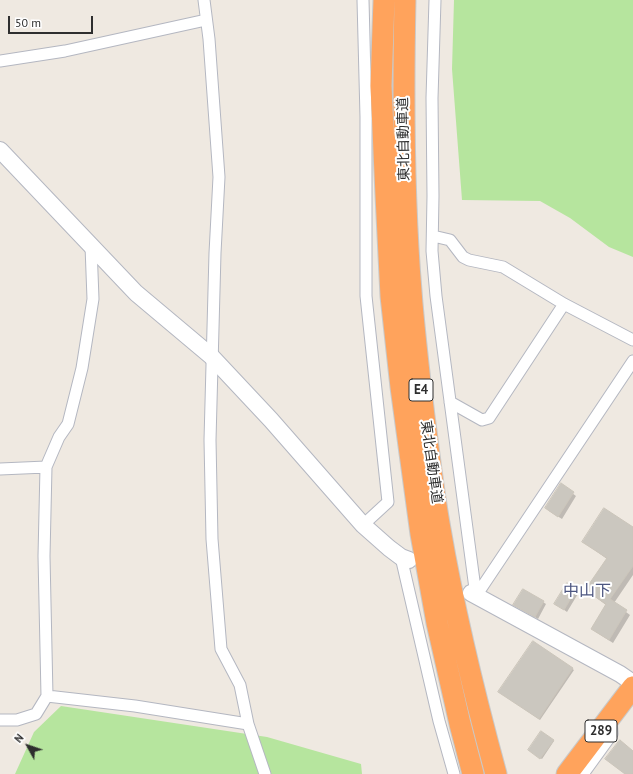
<!DOCTYPE html>
<html>
<head>
<meta charset="utf-8">
<style>
	body { margin:0 }
	#map { position:relative; width:633px; height:774px; overflow:hidden; background:#efe9e1; font-family:"PT Sans",sans-serif }
	canvas { display:block }
	.north { position:absolute; left:8px; top:726px; width:40px; height:40px; -webkit-text-stroke:3px #fff; paint-order:stroke; rotate:310deg; font-size:11px; font-weight:700; line-height:16px; text-align:center; color:#2e2e2e }
	.north::after { content:''; display:block; margin:auto; width:14px; height:18px; background:#2e2e2e; clip-path:polygon(50% 0,100% 100%,50% 72%,0 100%) }
	.scale { position:absolute; left:8px; top:16px; width:85px; height:18px; box-sizing:border-box; border:2px solid #2e2e2e; border-top:0; padding-left:5px; font-size:12px; line-height:14px; white-space:nowrap; color:#2e2e2e; -webkit-text-stroke:3px #fff; paint-order:stroke }
</style>
</head>
<body>
<div id="map">
<canvas width="633" height="774"></canvas>
<div class="north">N</div>
<div class="scale">50 m</div>
</div>
<script>
const context = document.querySelector('canvas').getContext('2d');
context.lineJoin = 'round';
function fill(path, color) {
  context.fillStyle = color;
  context.fill(path, 'evenodd');
}
function trace(path, color, width, dash) {
  context.strokeStyle = color;
  context.lineWidth = width;
  context.lineCap = dash ? 'butt' : 'round';
  context.setLineDash(dash || []);
  context.stroke(path);
}
function drawText(font, color, halo, rows, align = 'center') {
  context.font = font + ' "PT Sans","Noto Sans JP",sans-serif';
  context.lineWidth = 4;
  context.setLineDash([]);
  context.textBaseline = 'middle';
  context.strokeStyle = halo;
  context.fillStyle = color;
  for (const [text, x, y, turn = 0] of rows) {
    context.save();
    context.translate(x, y);
    context.rotate((+turn || 0) * Math.PI / 180);
    context.textAlign = isNaN(turn) ? turn : align;
    if (halo) context.strokeText(text, 0, 0);
    context.fillText(text, 0, 0);
    context.restore();
  }
}
fill(new Path2D(`
	M454 0H633V257L609 247 570 218 540 201 462 200 452 69Z
	M61 706 267 737 361 764 362 774H15L34 732Z`), '#b6e59e');
fill(new Path2D(`
	M561 485 576 496 562 519 549 511Z
	M633 527V575L614 603 630 615 613 643 596 632 592 628 606 605 586 590 607 559 583 542Z
	M576 589 579 592 567 612 556 604Z
	M543 602 546 604 538 619 515 605Z
	M533 642 574 670 540 720 501 693Z
	M553 740 554 741 542 759 530 751Z`), '#0003');
const building = new Path2D(`
	M561 483 574 492 558 517 545 508Z
	M604 508 633 527V566L610 599 627 610 609 640 591 629 606 604 585 590 607 558 582 542Z
	M567 583 577 588 564 610 554 604Z
	M523 589 544 601 535 617 513 605Z
	M533 641 573 668 539 719 498 692Z
	M541 731 554 740 540 759 528 750Z
	M620 740 633 751V774H625L605 759Z`);
fill(building, '#cbc7bf');
trace(building, '#cbc5ba', 1);
const street = new Path2D(`
	M204 0 209 39 219 177 215 253 210 440 212 539 221 649 240 685 248 724 265 774
	M363 0 366 117V296L388 502 363 525
	M435 0 432 98 433 196 432 251 436 296 476 596
	M0 61 65 51 206 20
	M433 236 450 240 463 257 469 260 503 267 564 304 633 340
	M450 402 482 420 489 418 564 304
	M0 469 46 467
	M401 557 439 721 454 774
	M476 596 633 361
	M47 696 44 556 46 467 59 437 68 424 82 368 93 299 91 246
	M0 720H17L36 714 47 696 135 706 248 724
	M583 774 612 734 611 717`);
const secondary = new Path2D(`
	M0 150 136 293 211 356 271 420 363 525 389 548 401 557 409 560
	M471 593 620 674 633 683`);
const highway = new Path2D(`
	M384 0 381 86 386 195 391 296 401 387 421 534 437 623 460 724 473 774
	M405 0C403 97 403 194 411 291 414 332 419 374 424 416 429 453 433 491 440 529 454 611 474 693 496 774
	M567 774 633 687`);
trace(street, '#b4b7c1', 13);
trace(secondary, '#b4b7c1', 18);
trace(highway, '#c9c9c9', 23);
trace(street, '#fff', 11);
trace(secondary, '#fff', 16);
trace(highway, '#ffa35c', 21);
for (const [x, y, w] of [
	[421,390,24],
	[601,731,32]
]) {
  const box = new Path2D();
  box.roundRect(x - w / 2, y - 11, w, 22, 3);
  context.fillStyle = '#fff';
  context.fill(box);
  trace(box, '#2e2e2e', 1);
}
drawText('bold 13px', '#2e2e2e', null, [
	["E4",421,390],
	["289",601,731]
]);
drawText('14px', '#2e2e2e', '#fff', [
	["東北自動車道",404,139,-91],
	["東北自動車道",431,462,82]
]);
drawText('16px', '#4d5680', '#fff', [
	["中山下",587,591]
]);
</script>
</body>
</html>
